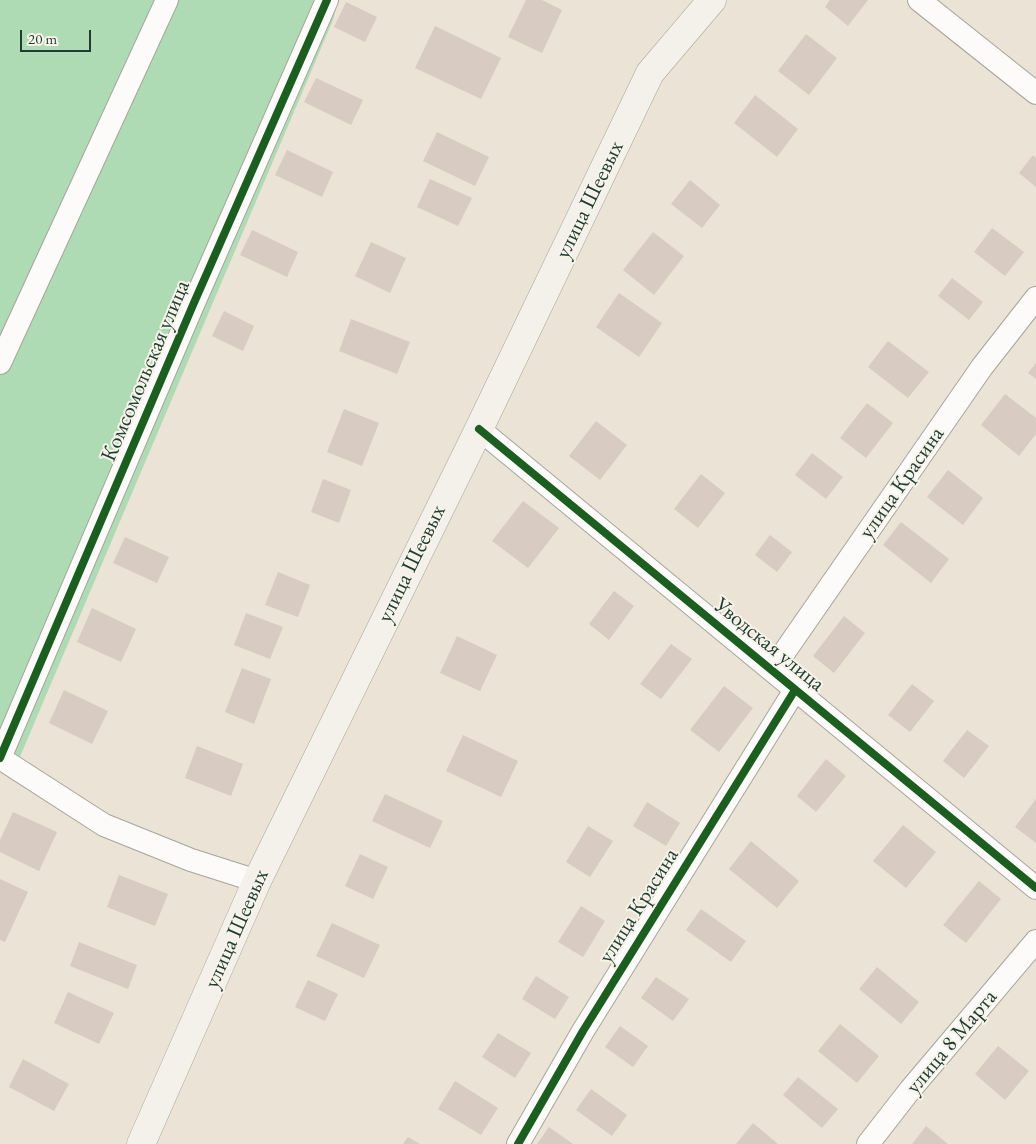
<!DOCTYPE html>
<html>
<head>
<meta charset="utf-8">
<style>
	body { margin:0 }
	#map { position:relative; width:1036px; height:1144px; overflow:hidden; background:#ebe3d5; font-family:"EB Garamond",serif }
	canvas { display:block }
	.scale { position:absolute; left:20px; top:30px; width:71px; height:22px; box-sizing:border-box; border:2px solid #1f3d34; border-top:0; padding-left:6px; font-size:15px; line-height:18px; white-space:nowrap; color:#1f3d34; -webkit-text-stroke:4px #f7f3e8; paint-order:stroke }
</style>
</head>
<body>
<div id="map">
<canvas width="1036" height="1144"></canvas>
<div class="scale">20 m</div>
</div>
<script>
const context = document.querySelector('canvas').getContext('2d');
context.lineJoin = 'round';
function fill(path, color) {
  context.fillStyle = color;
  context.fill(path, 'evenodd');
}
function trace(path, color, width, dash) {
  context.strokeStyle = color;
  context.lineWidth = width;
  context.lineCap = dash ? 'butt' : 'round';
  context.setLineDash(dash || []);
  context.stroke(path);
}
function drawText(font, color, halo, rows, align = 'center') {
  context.font = font + ' "EB Garamond",serif';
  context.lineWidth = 4;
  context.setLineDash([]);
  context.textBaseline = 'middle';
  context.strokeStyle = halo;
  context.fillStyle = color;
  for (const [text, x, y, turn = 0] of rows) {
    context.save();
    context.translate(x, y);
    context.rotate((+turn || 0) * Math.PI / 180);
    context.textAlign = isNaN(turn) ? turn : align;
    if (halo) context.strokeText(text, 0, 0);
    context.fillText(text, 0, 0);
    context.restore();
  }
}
fill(new Path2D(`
	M0 0H338L333 20 19 759 0 749Z`), '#aedbb4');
fill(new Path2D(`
	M526 0H542L562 10 542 53 508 37Z
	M830 0H868L848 26 825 7Z
	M346 2 377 17 365 42 334 27Z
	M435 26 501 58 481 99 415 68Z
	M806 34 837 58 809 95 778 71Z
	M316 78 363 100 351 125 304 102Z
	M755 95 798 129 777 157 734 123Z
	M437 132 489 157 475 186 423 161Z
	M287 150 333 172 322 197 275 175Z
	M1033 155 1036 158V187L1019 173Z
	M430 179 472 198 458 226 417 207Z
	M690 180 720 205 702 228 671 204Z
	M992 228 1024 252 1005 276 974 252Z
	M252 230 298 252 287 277 240 255Z
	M653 232 684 256 654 295 623 270Z
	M371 242 406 258 390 293 355 276Z
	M952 278 983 302 969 320 938 296Z
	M619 293 662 323 639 357 596 327Z
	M224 311 254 326 243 351 212 336Z
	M351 319 410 342 397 374 339 351Z
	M888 341 929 372 908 398 868 367Z
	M1036 363V379L1028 373Z
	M1005 394 1036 418V434L1019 456 981 425Z
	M867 403 893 423 866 458 840 438Z
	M344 409 379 423 362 466 327 452Z
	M596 421 627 445 600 480 569 456Z
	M812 453 843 477 826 499 795 475Z
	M948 470 983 498 963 525 927 497Z
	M701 474 725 493 698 528 674 509Z
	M323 479 351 490 339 523 311 512Z
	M523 501 559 528 528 568 492 541Z
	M901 522 949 559 931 583 883 545Z
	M770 535 792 552 777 572 755 555Z
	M125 537 169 557 157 583 113 563Z
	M278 572 310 585 298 617 265 605Z
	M614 591 634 606 609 640 589 624Z
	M92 608 136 629 121 662 77 642Z
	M246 613 283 627 270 659 234 645Z
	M844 616 865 633 834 673 813 656Z
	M457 636 497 655 480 691 440 673Z
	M671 644 692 659 661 699 640 684Z
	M242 668 271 679 254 724 225 712Z
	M912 684 934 701 910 732 888 715Z
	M724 686 753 708 719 752 690 730Z
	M64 690 108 711 92 744 49 723Z
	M967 730 989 746 964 778 943 761Z
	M463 735 518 761 501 797 446 771Z
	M197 746 243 764 231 796 185 778Z
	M826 759 846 776 816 812 797 796Z
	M385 794 443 821 430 848 372 821Z
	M1036 799V843L1015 827Z
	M647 802 680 823 666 846 633 826Z
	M13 812 57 832 39 871 0 852V840Z
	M903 825 936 852 906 888 873 861Z
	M588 826 613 841 590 877 566 862Z
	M751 841 799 881 777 908 729 869Z
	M360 854 388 867 373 899 345 886Z
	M119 875 168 894 155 926 107 907Z
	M0 879 28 892 5 942 0 940Z
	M979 881 1001 899 966 943 943 925Z
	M581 906 605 921 583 957 558 942Z
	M701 909 746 941 731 962 686 930Z
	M332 923 380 945 364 978 316 956Z
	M79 942 137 965 128 989 70 966Z
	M877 967 919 1002 901 1024 859 989Z
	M536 976 569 997 555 1019 522 999Z
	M656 977 689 999 673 1021 641 998Z
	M308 980 338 994 325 1021 295 1007Z
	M68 992 114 1013 99 1044 54 1023Z
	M840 1024 879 1056 857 1083 818 1051Z
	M620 1026 648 1046 633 1067 605 1047Z
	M498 1033 531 1053 515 1078 482 1057Z
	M998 1046 1029 1071 1005 1100 975 1074Z
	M23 1059 69 1084 54 1111 9 1087Z
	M798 1077 838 1109 822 1128 783 1095Z
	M455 1081 498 1108 481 1135 438 1109Z
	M591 1089 627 1115 612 1136 576 1110Z
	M753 1123 778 1144H736Z
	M926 1126 948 1144H912Z
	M549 1127 573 1144H537Z
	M408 1137 420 1144H403Z`), '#d8cbc1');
const minor = new Path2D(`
	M919 0 1036 93
	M0 363 167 0
	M479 429 1036 888
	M772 670 982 367 1036 298
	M0 758 193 305 327 0
	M0 758 104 825 191 860 257 881
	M518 1144 583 1031 795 690
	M868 1144 910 1090 1036 941`);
const secondary = new Path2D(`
	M141 1144 257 881 479 429 650 73 712 0`);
trace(minor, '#a6a59c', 24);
trace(secondary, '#a6a59c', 29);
trace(minor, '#fcfbf9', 22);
trace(secondary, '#f4f1ea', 28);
trace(new Path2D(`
	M479 429 1036 888
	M0 758 193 305 327 0
	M518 1144 583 1031 795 690`), '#1b5e20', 8);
drawText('22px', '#1f3d34', '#f7f3e8', [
	["улица Шеевых",590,200,-64],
	["Комсомольская улица",146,371,-67],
	["улица Красина",902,483,-55],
	["улица Шеевых",412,564,-64],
	["Уводская улица",769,645,39],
	["улица Красина",639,906,-58],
	["улица Шеевых",237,929,-66],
	["улица 8 Марта",952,1042,-50]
]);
</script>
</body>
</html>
